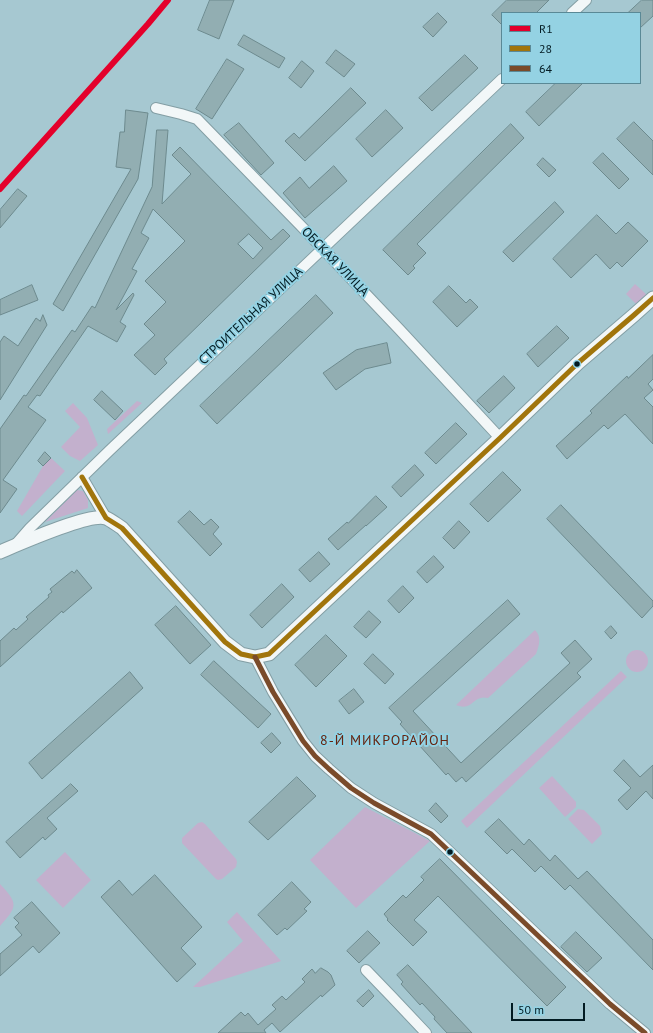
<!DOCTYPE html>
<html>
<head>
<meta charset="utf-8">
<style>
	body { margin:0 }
	#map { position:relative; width:653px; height:1033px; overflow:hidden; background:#a6c8d1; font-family:"PT Sans",sans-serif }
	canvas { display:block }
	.legend { position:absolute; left:501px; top:12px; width:140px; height:72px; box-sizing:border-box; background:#94d2e3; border:1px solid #5a8996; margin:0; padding:5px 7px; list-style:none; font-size:12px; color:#021b22 }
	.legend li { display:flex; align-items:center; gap:8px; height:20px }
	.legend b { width:20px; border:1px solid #5a8996 }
	.scale { position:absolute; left:511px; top:1003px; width:74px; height:18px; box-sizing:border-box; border:2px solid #021b22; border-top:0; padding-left:5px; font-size:12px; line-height:14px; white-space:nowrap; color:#021b22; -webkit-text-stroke:3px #94d2e3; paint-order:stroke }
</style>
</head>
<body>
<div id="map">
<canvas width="653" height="1033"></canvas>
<ul class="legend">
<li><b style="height:5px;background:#e4002b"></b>R1</li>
<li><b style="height:5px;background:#a1750c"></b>28</li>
<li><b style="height:5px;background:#7a4b2a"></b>64</li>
</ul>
<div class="scale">50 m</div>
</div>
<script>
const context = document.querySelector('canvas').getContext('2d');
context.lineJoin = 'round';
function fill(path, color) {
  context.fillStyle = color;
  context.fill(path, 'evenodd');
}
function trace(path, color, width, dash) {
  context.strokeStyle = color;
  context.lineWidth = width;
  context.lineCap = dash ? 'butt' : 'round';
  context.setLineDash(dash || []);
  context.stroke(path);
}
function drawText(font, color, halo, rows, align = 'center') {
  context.font = font + ' "PT Sans",sans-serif';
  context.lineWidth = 4;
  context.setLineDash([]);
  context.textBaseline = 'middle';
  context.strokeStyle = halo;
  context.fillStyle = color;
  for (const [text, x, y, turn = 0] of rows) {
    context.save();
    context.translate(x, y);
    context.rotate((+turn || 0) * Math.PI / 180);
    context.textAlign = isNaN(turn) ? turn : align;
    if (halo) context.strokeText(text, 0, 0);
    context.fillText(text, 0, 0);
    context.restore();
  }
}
fill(new Path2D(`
	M635 284 647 295 637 305 626 294Z
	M137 401 142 403 108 434 107 429Z
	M73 403 87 418 98 445 80 461 70 456 61 447 80 427 65 411Z
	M51 458 65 471 22 516 17 511 43 466Z
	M77 490 83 491 88 500V508L45 522Z
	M535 630C542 637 539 646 536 654L488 698C472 694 474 712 456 705Z
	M626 661a11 11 0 1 1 22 0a11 11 0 1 1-22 0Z
	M621 671 627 677 467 828 461 821Z
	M552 776 576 802V807L565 817 539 788Z
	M365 807 430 841 356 908 310 860Z
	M578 809 584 810 600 826 602 834 592 844 568 819Z
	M202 822 205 824 236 859 237 862 236 867 222 879 218 880 216 879 182 843V838L198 823Z
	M65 852 91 880 63 908 36 880Z
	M0 884C19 904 17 907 0 926Z
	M237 912 281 961 200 987H193L243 941 227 922Z`), '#c3b0cd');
const building = new Path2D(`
	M210 0H234L219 39 198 30Z
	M507 0H549L536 13H502V25L492 15Z
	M642 0H653V16L640 28V13H628Z
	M438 13 447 22 433 37 423 27Z
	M244 35 285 58 279 68 238 45Z
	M336 50 355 64 344 77 326 63Z
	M465 55 478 68 432 111 419 98Z
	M227 59 244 69 212 119 196 109Z
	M302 61 314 71 301 88 289 78Z
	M556 83H583L539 126 526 112Z
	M351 88 366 103 305 161 285 141 294 133 299 138Z
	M126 110 148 113 138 179 63 311 53 304 131 169 116 167 120 132H124Z
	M386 110 403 128 372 157 356 139Z
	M634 122 653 141V175L617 139Z
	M239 123 274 163 261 175 224 135Z
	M511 124 524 138 417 244 426 253 413 266 415 268 408 275 383 250Z
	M157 130H168L162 204 191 174 172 155 180 147 271 240 283 229 290 236 164 359 167 363 155 375 134 355 155 335 144 324 166 302 145 281 185 241 153 209 141 233 149 238 132 269 137 271 116 310 133 293 134 295 120 322 126 326 117 342 88 326 40 396 37 395 28 407 46 420 3 480 17 489 0 513V429L24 395 26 396 72 330 75 332 92 306 95 308 152 187ZM249 234 263 248 253 259 238 244Z
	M603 153 629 179 619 189 593 163Z
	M543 158 556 170 549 177 537 165Z
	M334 166 347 181 305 218 283 193 300 177 309 188Z
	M18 189 27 196 0 228V210Z
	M555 202 564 212 513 262 503 252Z
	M597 215 616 234 628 222 648 241 622 267 617 262 610 269 596 254 571 278 553 259Z
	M32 285 38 300 0 315V300Z
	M449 286 466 303 470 299 478 307 457 327 433 302Z
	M316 295 333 313 217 424 200 406Z
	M43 315 47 325 0 400V342L4 336 18 346 36 318 40 321Z
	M557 326 569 338 538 367 527 354Z
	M387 343 391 363 365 369 336 390 323 373 356 350Z
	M653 355V379L648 384 653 390 644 398 653 407V444L625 414 608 429 604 425 567 459 556 446 592 413 590 411 627 376 628 378Z
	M504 376 515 388 489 413 477 401Z
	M102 391 123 411 115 420 94 400Z
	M456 423 467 434 436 464 425 453Z
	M45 452 51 458 43 466 38 461Z
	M415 465 424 475 401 497 392 487Z
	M503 472 521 490 488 522 470 504Z
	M376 496 387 507 366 526V525L338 550 328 539 347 522 348 523Z
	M561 505 653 601V606L642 618 547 519Z
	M190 511 204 525 211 519 219 527 213 534 222 544 210 556 178 522Z
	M459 521 470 532 454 549 443 538Z
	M319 552 330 564 310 582 299 570Z
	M434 556 444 567 427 583 417 572Z
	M77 570 92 588 63 613 62 611 0 667V641L14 628 16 630 28 619 26 617 49 597 48 595 52 592 50 589 72 571 74 573Z
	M282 584 294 597 262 628 250 615Z
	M403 586 414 598 399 613 388 601Z
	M508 600 520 614 413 711 461 763 570 663 561 653 575 640 592 659 577 673 581 677 466 782 462 777 456 782 448 773 446 775 400 724 402 722 389 708Z
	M176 606 211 645 190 664 155 625Z
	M369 611 381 622 366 638 354 627Z
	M611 626 617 633 611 639 605 632Z
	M326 635 347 656 316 687 295 665Z
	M373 654 394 674 385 684 364 664Z
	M214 661 271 714 258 728 201 675Z
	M130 672 143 688 42 779 29 763Z
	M354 689 364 702 349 714 339 701Z
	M272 733 281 743 271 753 261 743Z
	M624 760 640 777 653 765V799L646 791 627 810 618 800 631 788 614 771Z
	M297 777 316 796 268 840 249 822Z
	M71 784 78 791 47 818 57 829 45 840 43 837 20 858 6 842Z
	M436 803 448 816 441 823 429 811Z
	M499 819 524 845 529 839 550 861 555 855 578 879 587 871 653 940V970L570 885 565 890 541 866 535 872 512 849 507 854 485 832Z
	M440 859 566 987 547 1006 438 896 414 920 427 932 413 946 387 920 388 919 384 914 403 895 406 898 424 880 421 877Z
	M155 875 202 927 181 948 196 964 177 982 101 897 119 880 132 895Z
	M292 882 311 902 304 909 307 911 287 930 285 928 277 935 258 915Z
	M32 902 60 933 39 953 33 946 0 976V954L22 935 15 927 19 923 14 918Z
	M368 931 380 943 359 963 347 951Z
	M576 932 602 958 587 972 561 947Z
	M408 965 472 1033H447L434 1019 435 1017 422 1003 420 1005 401 984 403 982 397 975Z
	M321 968 328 972 331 975 335 985 322 997 321 995 280 1032 272 1023 264 1030 266 1033H218L241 1012 245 1016 248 1013 258 1025 276 1009 272 1005 282 996 286 1000 305 982 302 979 312 969 315 973Z
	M369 990 374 996 363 1007 357 1001Z`);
fill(building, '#92aeb2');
trace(building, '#6d8a8e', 1);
const minor = new Path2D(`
	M572 13 586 0
	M156 108 181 114 197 119 304 229 399 329 500 438
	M82 477 106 518
	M16 544 30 528 110 450 502 79
	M255 657 273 692 303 741 315 756 329 769 351 788 374 803 431 834 610 1004 645 1033
	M366 970 392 997 426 1033`);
const tertiary = new Path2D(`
	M0 552C19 544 89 513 106 518 111 520 117 525 122 528L225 642 241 654 255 657 269 654 500 438 578 363 634 315 653 298`);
trace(minor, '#839ea4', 12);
trace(tertiary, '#839ea4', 15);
trace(minor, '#f2f7f8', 10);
trace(tertiary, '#f2f7f8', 13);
trace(new Path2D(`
	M0 189 148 24 168 0`), '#a9b2b4', 3);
trace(new Path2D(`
	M82 477 106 518 122 528 225 642 241 654 255 657 269 654 500 438 578 363 634 315 653 298`), '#a1750c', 5);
trace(new Path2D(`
	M255 657 273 692 303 741 315 756 329 769 351 788 374 803 431 834 610 1004 645 1033`), '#7a4b2a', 5);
trace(new Path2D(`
	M0 189 148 24 168 0`), '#e4002b', 6);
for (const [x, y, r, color] of [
	[577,364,3.5,"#021b22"],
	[450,852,3.5,"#021b22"]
]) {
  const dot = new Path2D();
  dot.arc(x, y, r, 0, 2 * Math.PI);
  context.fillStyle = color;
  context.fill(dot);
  trace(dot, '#94d2e3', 1.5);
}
drawText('13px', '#021b22', '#94d2e3', [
	["ОБСКАЯ УЛИЦА",335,262,46],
	["СТРОИТЕЛЬНАЯ УЛИЦА",251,316,-43]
]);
context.letterSpacing = '1px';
drawText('14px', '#65230f', '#94d2e3', [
	["8-Й МИКРОРАЙОН",385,741]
]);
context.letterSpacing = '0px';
</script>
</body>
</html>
